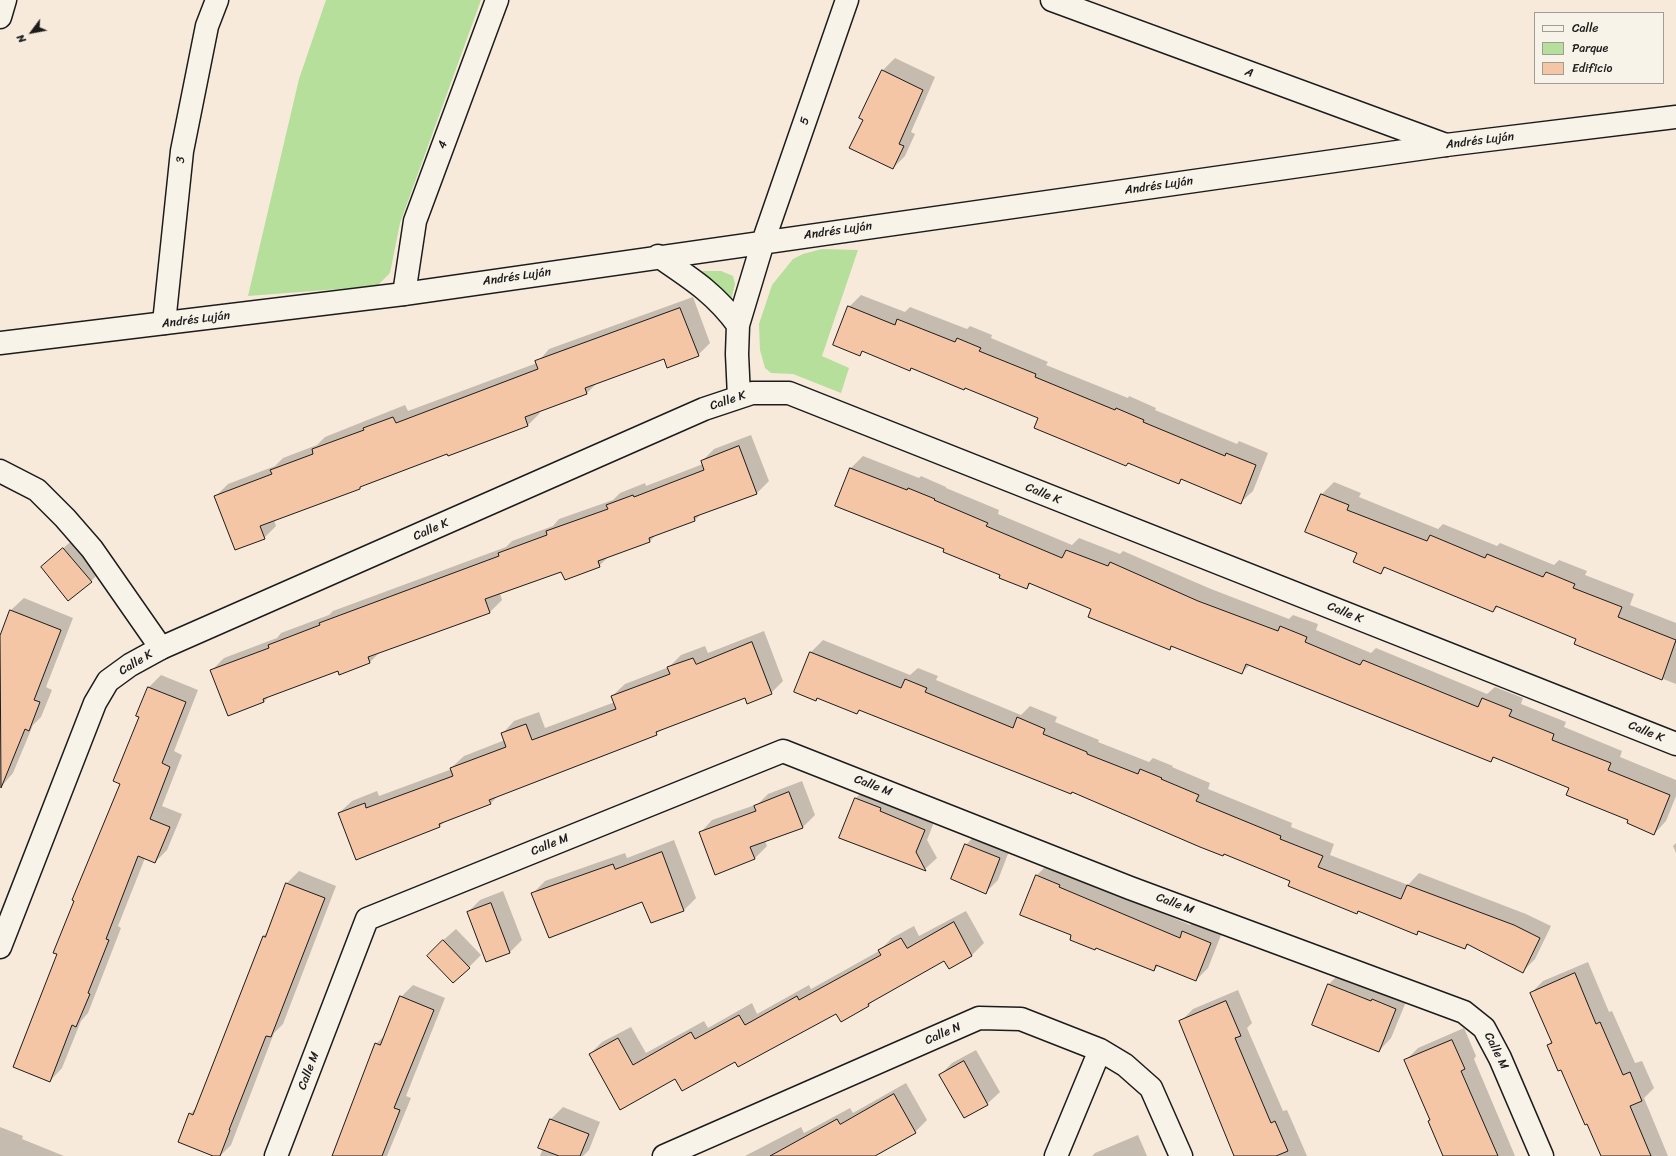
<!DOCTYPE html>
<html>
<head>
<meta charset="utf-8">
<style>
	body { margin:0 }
	#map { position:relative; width:1676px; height:1156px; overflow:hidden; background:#f7eadb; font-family:Sriracha,sans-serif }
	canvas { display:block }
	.legend { position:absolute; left:1534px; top:12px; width:130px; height:72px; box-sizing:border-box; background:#f7f3e8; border:1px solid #9f9d96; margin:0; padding:5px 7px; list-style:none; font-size:12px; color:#1c1c1c }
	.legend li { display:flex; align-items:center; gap:8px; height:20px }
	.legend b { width:20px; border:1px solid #9f9d96 }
	.north { position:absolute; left:12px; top:12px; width:40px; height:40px; -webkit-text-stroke:3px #f7f3e8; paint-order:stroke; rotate:238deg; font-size:11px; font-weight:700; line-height:16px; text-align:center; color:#1c1c1c }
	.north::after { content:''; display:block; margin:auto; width:14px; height:18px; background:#1c1c1c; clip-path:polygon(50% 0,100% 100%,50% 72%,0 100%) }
</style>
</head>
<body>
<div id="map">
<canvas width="1676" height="1156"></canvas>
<ul class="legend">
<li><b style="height:5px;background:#f7f3e8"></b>Calle</li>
<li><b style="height:11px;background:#b6df9b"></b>Parque</li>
<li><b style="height:11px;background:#f5c6a5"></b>Edificio</li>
</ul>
<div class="north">N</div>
</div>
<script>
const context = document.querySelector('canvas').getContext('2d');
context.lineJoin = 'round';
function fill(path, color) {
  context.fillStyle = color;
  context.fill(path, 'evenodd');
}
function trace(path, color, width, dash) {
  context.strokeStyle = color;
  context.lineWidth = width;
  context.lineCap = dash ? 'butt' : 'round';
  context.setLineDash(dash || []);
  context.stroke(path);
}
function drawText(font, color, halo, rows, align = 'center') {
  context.font = font + ' Sriracha,sans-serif';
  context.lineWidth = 3;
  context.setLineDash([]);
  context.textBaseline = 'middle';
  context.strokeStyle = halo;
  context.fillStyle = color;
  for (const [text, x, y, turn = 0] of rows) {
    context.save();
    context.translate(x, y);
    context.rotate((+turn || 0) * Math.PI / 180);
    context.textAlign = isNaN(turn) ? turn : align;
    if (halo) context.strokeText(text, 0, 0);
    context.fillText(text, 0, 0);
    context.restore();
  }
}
fill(new Path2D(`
	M326 0H481L400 223 390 273 377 286 248 296 299 79Z
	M822 249 858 250 822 356 849 368 841 393 793 374 771 373 765 368 760 350 759 324 772 285 793 259 803 254Z
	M689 271H721L733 276 735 284 730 304Z`), '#b6df9b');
fill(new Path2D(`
	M895 58 935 77 911 132 915 134 905 156 893 168 864 119 860 118 883 70Z
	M861 295 905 312 910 307 967 329 970 326 992 335 991 338 1048 362 1046 365 1128 398 1129 396 1156 408 1155 410 1237 444 1239 441 1268 453 1253 491 1240 503 1182 479 1178 483 1040 417 912 368 910 370 863 350 859 355 849 307Z
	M693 297 710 343 698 355 664 358 597 383 587 393 539 411 540 413 528 425 449 455 448 452 363 485 360 488 274 520 276 526 264 538 216 496 228 484 275 466 283 458 317 445 325 437 405 405 408 411 537 363 549 349Z
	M751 435 769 481 757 493 702 513 695 520 657 534 650 541 609 556 599 566 562 571 500 593 502 600 490 612 380 652 370 662 340 673 338 670 269 696 264 702 212 670 224 658 277 638 281 633 329 615 333 611 506 547 512 541 553 526 559 519 613 500 620 493 645 483 646 486 703 464 702 461 714 449Z
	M863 456 919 478 921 476 946 487V488L999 510 998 514 1072 545 1079 538 1120 554 1123 551 1211 589 1289 619 1293 615 1318 624 1316 630 1371 653 1376 648 1487 694 1495 687 1523 698 1521 704 1566 722 1564 727 1622 751 1620 757 1676 780V796L1666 821 1654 834 1570 788 1495 757 1491 761 1250 665 1241 673 1173 645 1170 649 1092 609 1031 583 1027 588 946 549 851 468Z
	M1334 482 1361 493 1359 497 1438 529 1443 524 1497 546 1500 543 1554 565 1559 560 1587 571 1585 575 1634 594 1630 605 1676 623V684L1575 644 1578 638 1499 606 1493 611 1386 567 1381 572 1358 553 1307 532 1322 494Z
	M76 537 103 569 91 581 42 567Z
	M24 598 73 618 46 687 52 690 41 717 33 725 13 773 0 788V668L5 656 0 653V638L11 610Z
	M764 631 783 681 771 693 746 697 662 728 656 734 499 795 491 803 446 820 440 826 339 813 352 801 377 791 379 796 452 769 451 768 464 756 505 740 502 734 514 721 539 712 545 728 615 702 612 696 625 684 669 667 681 655 705 646 708 653Z
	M823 640 910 675 918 668 938 676 936 680 1021 715 1030 706 1057 717 1055 722 1099 740 1098 742 1149 762 1153 758 1173 766 1172 767 1210 783 1208 789 1292 823 1291 827 1334 844 1330 855 1408 885 1419 873 1526 914 1551 926 1535 959 1523 971 1469 944 1465 948 1420 931 1416 934 1359 911 1357 913 1292 880 1072 791 860 709 857 713 818 698 816 699 795 691 811 652Z
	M161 675 198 690 174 751 182 755 162 806 182 814 167 850 155 862 145 858 118 926 121 928 88 1013 81 1021 62 1068 50 1081 58 954 121 784 149 687Z
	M802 781 815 815 803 827 765 841 767 846 754 859 700 833 712 820 758 804 768 794Z
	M868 786 936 817 927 840 937 858 925 869 841 837 856 798Z
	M978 832 1011 846 998 880 986 892 966 845Z
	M674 840 696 898 684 910 651 922 643 901 533 893 545 881 625 853 627 858Z
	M1676 843V853L1673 846Z
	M1049 863 1071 875 1190 925 1196 919 1223 930 1208 968 1196 980 1159 965 1154 970 1073 935 1037 875Z
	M299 871 336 886 283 1024 274 1033 231 1145 220 1156H215L190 1114 197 1107 263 936 267 933 287 883Z
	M503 891 522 940 510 952 486 960 468 912 480 900Z
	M966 911 984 943 972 955 949 968 945 960 875 999 869 1005 837 1013 735 1061 676 1078 590 1054 602 1042 631 1027 646 1053 704 1021 708 1028 752 1003 757 1014 809 985 811 989 879 951 892 938 914 926 919 936Z
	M456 929 481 955 469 967 440 943Z
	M1588 962 1609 1012 1612 1011 1635 1063 1642 1061 1654 1088 1644 1098 1668 1156H1602L1562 1069 1548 1045 1552 1041 1531 993 1543 981Z
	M1341 972 1408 997 1391 1038 1379 1051 1313 1025 1329 984Z
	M413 985 445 998 406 1096 411 1098 387 1156H333L376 1044 386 1034 401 997Z
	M1238 990 1252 1023 1247 1028 1283 1111 1287 1110 1307 1156H1235L1181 1021 1193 1009Z
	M1464 1028 1476 1056 1474 1059 1515 1156H1444L1431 1120 1406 1060 1418 1048Z
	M976 1050 1000 1092 987 1104 940 1075 952 1063Z
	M906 1083 927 1120 915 1132 860 1156H745L801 1127 804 1133 850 1108 853 1113Z
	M563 1107 600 1122 589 1150 583 1156H540L543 1148 540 1147 551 1119Z
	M0 1127 23 1136 22 1139 64 1156H0Z
	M1138 1135 1147 1156H1092L1095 1153Z`), '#0003');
const building = new Path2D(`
	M882 70 923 90 899 144 904 146 893 169 849 148 863 120 859 118Z
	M848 306 895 325 897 319 955 342 957 338 981 348 979 351 1036 374 1035 377 1115 410 1116 408 1144 420 1143 422 1225 456 1226 453 1256 465 1241 504 1181 479 1179 484 1128 463 1126 466 1097 454 1034 428 1038 418 965 388 964 390 911 368 910 371 862 351 860 356 833 345Z
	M680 308 699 356 667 368 664 359 585 388 587 394 525 417 528 426 448 456 447 454 360 487V489L260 526 265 539 235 550 214 496 272 474 270 470 313 454 312 449 364 430 363 428 393 417 396 423 538 369 535 361Z
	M739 446 757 494 694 517 695 521 649 538 650 542 598 561 600 567 565 580 561 572 485 599 490 613 368 657 370 663 339 675 338 671 263 699 264 702 228 716 210 670 269 648 268 645 320 625 319 623 499 556 498 553 547 535 546 531 608 509 606 505 633 495 634 497 704 470 701 461Z
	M850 468 907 490 908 488 935 499 934 500 988 523 986 526 1062 558 1066 550 1108 566 1110 562 1198 601 1278 631 1280 626 1307 637 1305 642 1360 665 1363 660 1478 707 1482 698 1512 710 1509 716 1554 734 1552 740 1611 763 1608 770 1670 795 1654 835 1627 823 1628 820 1566 795 1569 788 1493 757 1491 762 1246 664 1242 674 1171 646 1170 650 1088 617 1091 609 1029 583 1027 589 999 578 1000 575 943 552 944 549 835 506Z
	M1321 494 1349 505 1347 510 1427 541 1430 535 1485 558 1487 554 1543 577 1546 572 1575 584 1573 588 1622 607 1618 617 1676 640 1662 680 1574 644 1576 639 1496 606 1493 612 1384 567 1381 574 1353 562 1357 553 1305 532Z
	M63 548 92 582 68 601 41 567Z
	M10 610 61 630 34 700 40 702 29 731 25 729 1 788 0 636Z
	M752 642 772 694 747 704 745 698 656 732 657 735 489 800 491 804 439 824 440 827 356 860 338 813 365 803 366 808 453 776 450 768 506 747 501 733 526 724 532 740 616 709 611 696 670 674 667 667 693 658 696 664Z
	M810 652 901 688 905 679 927 688 925 692 1013 728 1017 717 1045 729 1043 734 1087 752V754L1138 774 1140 769 1162 778 1161 779 1199 795 1196 801 1281 836 1280 839 1323 856 1318 867 1401 899 1407 885 1514 925 1540 938 1523 973 1467 944 1465 949 1418 931 1417 935 1358 911 1357 914 1288 886 1290 881 1224 854 1223 856 1200 847 1072 792 1071 794 859 710 857 714 817 698 816 701 794 692Z
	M148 687 186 702 162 763 170 767 150 819 170 827 155 863 138 856 106 939 109 940 88 993 90 994 76 1027 72 1025 50 1082 13 1067 57 954 53 953 74 901 72 900 120 784 113 781 139 717 136 716Z
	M789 792 803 828 750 847 755 859 715 875 699 832 756 811 754 806Z
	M855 798 881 808 880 811 925 830 916 852 926 871 839 838Z
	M965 844 1000 858 986 894 951 879Z
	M662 852 684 911 651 923 642 902 549 938 531 893 613 864 615 869Z
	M1036 875 1060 885 1059 887 1180 938 1182 931 1211 943 1196 981 1156 965 1154 971 1096 948 1095 950 1070 940 1071 935 1020 915Z
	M286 883 325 898 271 1037 266 1036 229 1130H230L220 1156H213L178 1142 189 1113 193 1115 263 936 265 937Z
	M491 903 510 953 486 962 467 912Z
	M954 922 972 956 949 969 944 961 868 1004 869 1006 841 1022 836 1014 738 1067 735 1062 682 1091 675 1079 620 1110 589 1054 618 1038 633 1065 691 1032 695 1039 739 1015 745 1025 797 996 799 1000 881 955 878 950 901 938 907 948Z
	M443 940 470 968 453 983 427 956Z
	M1575 973 1596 1024 1600 1022 1623 1075 1630 1072 1642 1101 1630 1106 1651 1156H1601L1587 1124 1585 1125 1561 1070 1558 1071 1547 1045 1552 1043 1530 993Z
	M1328 984 1371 1001 1372 999 1396 1009 1379 1052 1312 1025Z
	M400 996 434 1010 394 1108 400 1110 382 1156H332L375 1043 380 1045Z
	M1226 1001 1241 1036 1235 1038 1271 1123 1275 1121 1288 1151 1276 1156H1234L1179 1021Z
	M1452 1040 1465 1069 1461 1071 1498 1156H1443L1428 1121 1430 1120 1404 1060Z
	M964 1061 988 1105 964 1118 939 1075Z
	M894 1094 916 1133 875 1156H770L837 1119 840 1124Z
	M550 1119 589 1134 580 1156H559L538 1148Z`);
fill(building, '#f5c6a5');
trace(building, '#1c1c1c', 1);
const street = new Path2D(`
	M1052 0 1446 145
	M0 17 5 0
	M404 294 415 221 497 0
	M164 323 182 151 207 26 217 0
	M0 471 37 490 65 518 92 549 161 648
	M276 1156 367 919 783 751 1130 888 1464 1012 1484 1028 1500 1058 1542 1156
	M664 1156 979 1018 1021 1019 1100 1050 1125 1065 1151 1088 1181 1156
	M1056 1156 1100 1050`);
const secondary = new Path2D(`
	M658 256C690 278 715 293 738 325
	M0 343 404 294 1446 145 1676 117
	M739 397 737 354 738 325 763 242 847 0
	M0 947 95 703 108 681 130 665 161 648 704 409 752 393H789L1676 744`);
trace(street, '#1c1c1c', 25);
trace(secondary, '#1c1c1c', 25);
trace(street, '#f7f3e8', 22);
trace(secondary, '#f7f3e8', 22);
drawText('12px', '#1c1c1c', '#f7f3e8', [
	["A",1249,73,20],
	["5",805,121,-71],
	["Andrés Luján",1480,141,-7],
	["4",443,145,-69],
	["3",181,160,-84],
	["Andrés Luján",1159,186,-8],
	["Andrés Luján",838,231,-8],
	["Andrés Luján",517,277,-8],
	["Andrés Luján",196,320,-7],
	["Calle K",728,401,-19],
	["Calle K",1043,494,22],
	["Calle K",431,530,-24],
	["Calle K",1345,613,22],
	["Calle K",136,663,-31],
	["Calle K",1646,732,22],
	["Calle M",873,786,21],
	["Calle M",550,845,-22],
	["Calle M",1175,904,20],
	["Calle N",943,1034,-24],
	["Calle M",1496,1051,63],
	["Calle M",309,1071,-69]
]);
</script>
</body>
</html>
